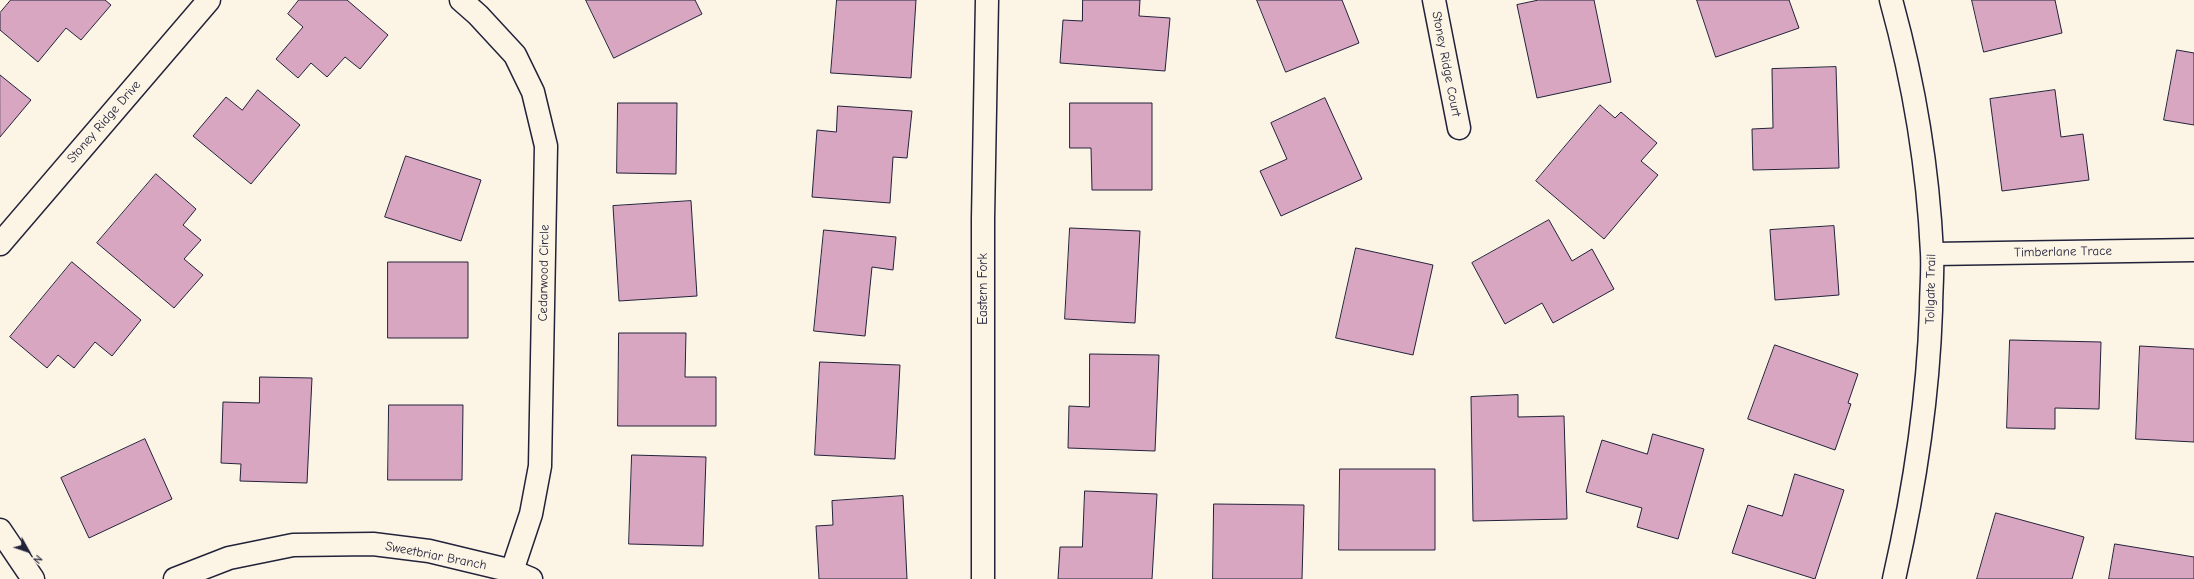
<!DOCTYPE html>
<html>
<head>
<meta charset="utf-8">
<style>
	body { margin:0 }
	#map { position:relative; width:2194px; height:579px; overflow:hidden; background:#fcf5e5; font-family:"Comic Neue",sans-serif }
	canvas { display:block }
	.north { position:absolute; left:8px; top:531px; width:40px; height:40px; -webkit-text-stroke:3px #fcf5e5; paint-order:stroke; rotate:130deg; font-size:11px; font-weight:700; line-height:16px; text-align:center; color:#22223b }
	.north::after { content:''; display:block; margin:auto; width:14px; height:18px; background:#22223b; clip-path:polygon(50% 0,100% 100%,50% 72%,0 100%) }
</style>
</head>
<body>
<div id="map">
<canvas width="2194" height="579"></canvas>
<div class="north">N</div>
</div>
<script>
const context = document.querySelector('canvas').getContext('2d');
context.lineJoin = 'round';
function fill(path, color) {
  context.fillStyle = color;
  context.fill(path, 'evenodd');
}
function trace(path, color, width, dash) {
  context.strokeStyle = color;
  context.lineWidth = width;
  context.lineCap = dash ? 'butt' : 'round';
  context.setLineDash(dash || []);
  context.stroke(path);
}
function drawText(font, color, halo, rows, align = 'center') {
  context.font = font + ' "Comic Neue",sans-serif';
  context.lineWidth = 3.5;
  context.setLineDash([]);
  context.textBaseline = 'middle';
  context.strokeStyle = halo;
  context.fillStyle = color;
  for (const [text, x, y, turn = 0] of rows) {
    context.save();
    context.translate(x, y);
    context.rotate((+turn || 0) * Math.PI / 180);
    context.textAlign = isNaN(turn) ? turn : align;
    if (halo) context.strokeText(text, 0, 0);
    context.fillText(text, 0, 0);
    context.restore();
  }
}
const building = new Path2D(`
	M11 0H105L111 5 81 40 66 28 38 62 0 30V13Z
	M299 0H347L388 35 360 69 345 57 327 77 311 63 298 78 276 59 303 27 288 14Z
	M586 0H695L702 14 614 58Z
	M837 0H916L911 78 831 73Z
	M1083 0H1140L1139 16 1170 18 1165 71 1060 63 1063 20 1082 21Z
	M1257 0H1342L1359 43 1286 72Z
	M1539 0H1594L1611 82 1537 98 1517 5Z
	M1697 0H1789L1799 28 1716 57Z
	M1972 0H2055L2062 33 1984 52Z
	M2177 50 2194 53V125L2164 120Z
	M1836 67 1839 168 1753 170 1752 129 1773 128 1772 69Z
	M0 75 31 100 0 137Z
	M258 90 300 125 251 184 193 136 226 97 242 110Z
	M2055 90 2061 137 2083 134 2089 180 2002 191 1990 99Z
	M1325 98 1362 179 1281 216 1260 171 1287 159 1271 123Z
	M618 103H677L676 174 617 173Z
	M1070 103H1152V190H1092L1091 148H1070Z
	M1600 105 1615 118 1621 112 1657 143 1641 161 1658 175 1604 239 1536 181Z
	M838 106 912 111 907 158 893 157 890 203 812 197 817 130 836 132Z
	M406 156 481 180 461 241 385 217Z
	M156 174 196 209 183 225 201 240 184 259 203 275 174 308 97 243Z
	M691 201 697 296 619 301 613 206Z
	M1549 220 1572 261 1592 249 1614 289 1553 323 1542 303 1505 324 1472 263Z
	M1834 226 1839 295 1775 300 1770 230Z
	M1070 228 1140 231 1135 323 1065 319Z
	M824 230 896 237 893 270 872 267 865 336 814 331Z
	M1356 248 1433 265 1413 355 1336 338Z
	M72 262 141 320 112 356 95 342 74 368 58 355 47 368 10 337Z
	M388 262H468V338H388Z
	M619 333H686L685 377H716V426H618Z
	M2010 340 2101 342 2099 409 2055 408V429L2007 428Z
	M1775 345 1858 374 1848 403 1851 404 1835 450 1748 419Z
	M2140 346 2194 349V442L2136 439Z
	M1090 354 1159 355 1155 451 1068 448 1069 406 1089 407Z
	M820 362 900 365 895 459 815 455Z
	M260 377 312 378 307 483 240 481 241 464 221 463 223 402 259 403Z
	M1518 395V417L1564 416 1567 519 1473 521 1471 397Z
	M389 405H463L462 480H388Z
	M1653 434 1704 449 1678 539 1637 527 1642 508 1586 492 1602 440 1647 454Z
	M145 439 172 499 89 538 61 478Z
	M632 455 706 457 703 546 629 544Z
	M1340 469H1435V550H1339Z
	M1795 474 1844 490 1815 579 1732 553 1748 505 1782 516Z
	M1085 491 1157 494 1152 579H1058L1060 547H1082Z
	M903 496 907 579H819L816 526 833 525 832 501Z
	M1214 504 1304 505 1302 579H1213Z
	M1996 513 2084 537 2072 579H1977Z
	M2115 544 2194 557V579H2109Z`);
fill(building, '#d9a6c2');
trace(building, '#22223b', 1);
const street = new Path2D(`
	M461 0 478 15 515 55 533 92 546 146 540 466 531 514 512 571
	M1434 0 1459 128
	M0 244 209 0
	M1933 254 2194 250
	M0 530 33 579
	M175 579 229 558 293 545 373 544 429 551 512 571 531 579
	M983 579V219L987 0`);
const secondary = new Path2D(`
	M1891 0C1914 83 1928 167 1932 253 1933 272 1931 291 1931 310 1928 401 1914 491 1894 579`);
trace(street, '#22223b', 25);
trace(secondary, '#22223b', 25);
trace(street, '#fcf5e5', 22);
trace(secondary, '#fcf5e5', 22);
drawText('13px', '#22223b', '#fcf5e5', [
	["Stoney Ridge Court",1446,64,79],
	["Stoney Ridge Drive",104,122,-49],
	["Timberlane Trace",2063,252,-1],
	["Cedarwood Circle",544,273,-89],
	["Eastern Fork",983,289,-90],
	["Tollgate Trail",1931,289,-89],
	["Sweetbriar Branch",436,556,11]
]);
</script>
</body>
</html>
